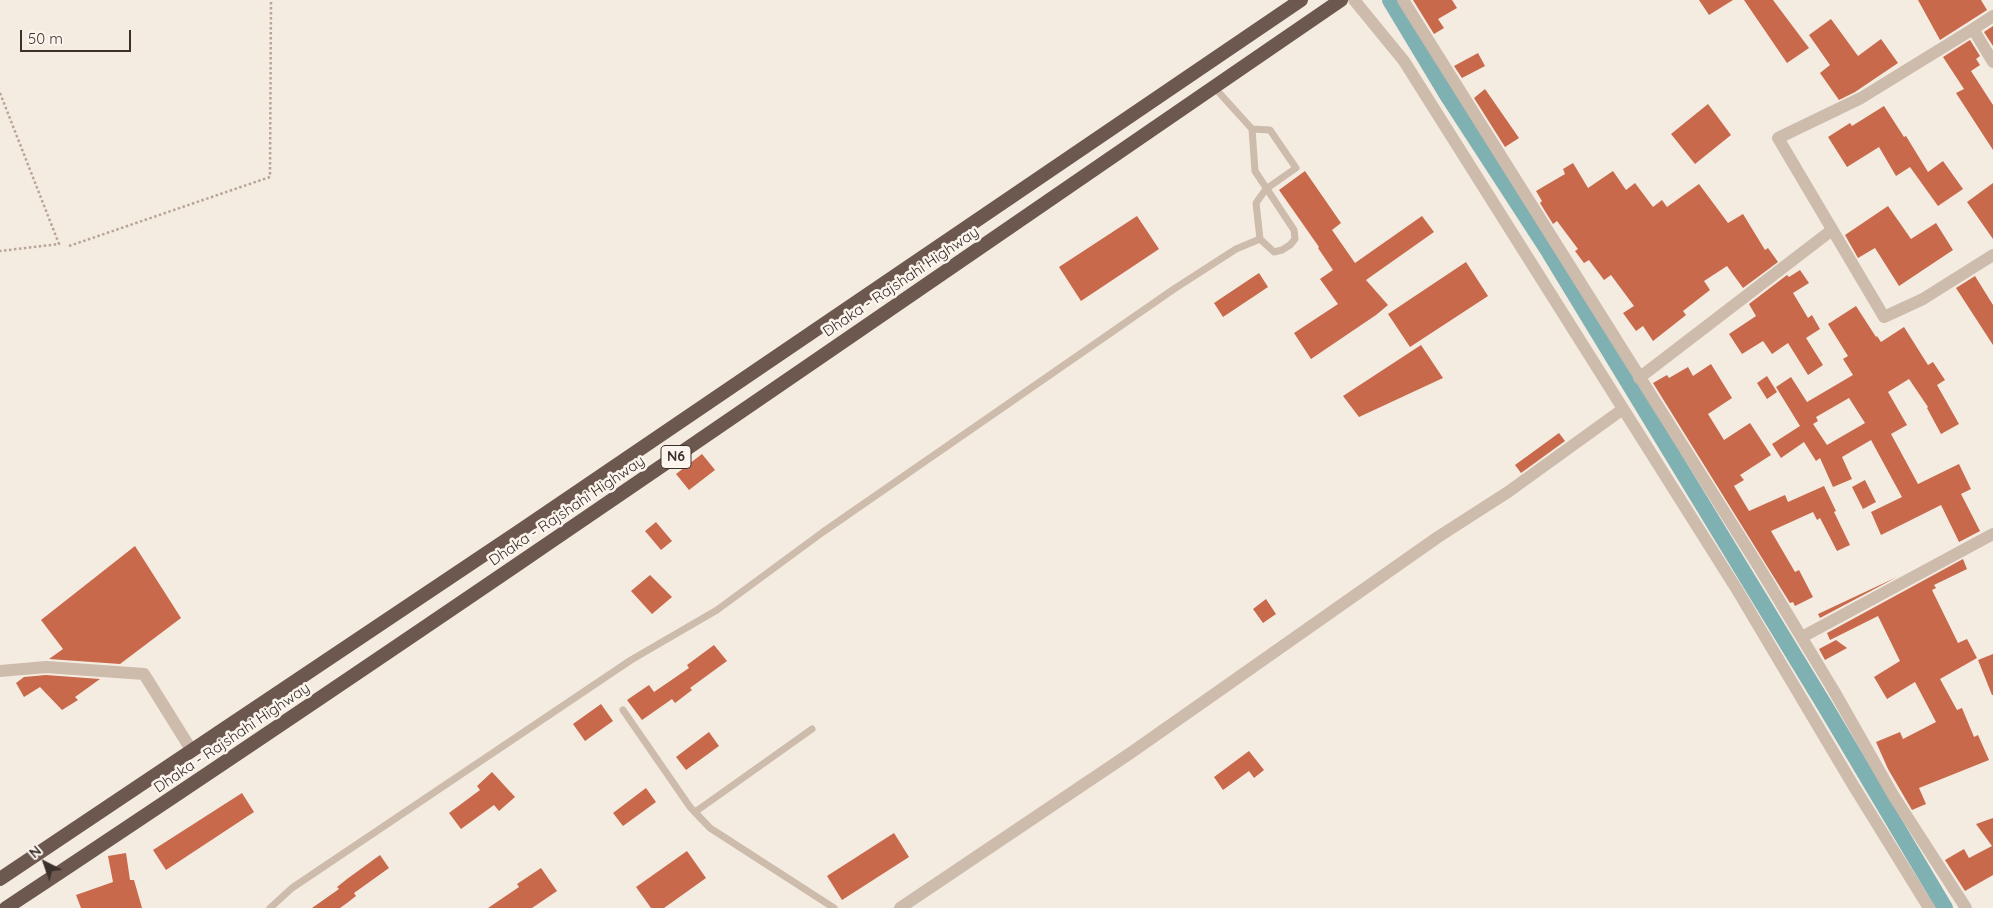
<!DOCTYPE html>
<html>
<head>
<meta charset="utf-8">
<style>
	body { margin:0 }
	#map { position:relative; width:1993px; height:908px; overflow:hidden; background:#f4ebe1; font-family:Quicksand,sans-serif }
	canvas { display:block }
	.north { position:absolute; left:20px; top:838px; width:50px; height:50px; -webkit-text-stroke:4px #fbf5ee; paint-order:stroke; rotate:319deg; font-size:14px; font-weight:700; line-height:20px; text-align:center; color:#3b302b }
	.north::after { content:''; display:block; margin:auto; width:18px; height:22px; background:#3b302b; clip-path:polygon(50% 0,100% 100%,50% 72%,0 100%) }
	.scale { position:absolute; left:20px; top:30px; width:111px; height:22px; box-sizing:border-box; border:2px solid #3b302b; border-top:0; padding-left:6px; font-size:15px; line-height:18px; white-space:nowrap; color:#3b302b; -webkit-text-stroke:4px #fbf5ee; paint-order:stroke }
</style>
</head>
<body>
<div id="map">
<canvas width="1993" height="908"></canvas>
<div class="north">N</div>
<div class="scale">50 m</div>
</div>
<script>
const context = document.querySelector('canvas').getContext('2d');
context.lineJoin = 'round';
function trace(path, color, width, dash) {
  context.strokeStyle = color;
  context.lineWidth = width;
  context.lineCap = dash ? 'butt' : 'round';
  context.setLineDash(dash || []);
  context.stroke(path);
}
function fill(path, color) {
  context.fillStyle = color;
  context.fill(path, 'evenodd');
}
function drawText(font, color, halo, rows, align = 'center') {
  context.font = font + ' Quicksand,sans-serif';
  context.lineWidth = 5;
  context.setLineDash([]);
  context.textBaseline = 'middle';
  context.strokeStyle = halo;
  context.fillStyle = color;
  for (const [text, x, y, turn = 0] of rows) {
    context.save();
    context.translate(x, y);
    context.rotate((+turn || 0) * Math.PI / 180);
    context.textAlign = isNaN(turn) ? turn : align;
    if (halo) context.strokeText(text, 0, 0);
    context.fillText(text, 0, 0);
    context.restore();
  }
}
trace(new Path2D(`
	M1390 0 1449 98 1549 252 1825 706 1945 908`), '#7fb0b2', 16);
fill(new Path2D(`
	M1413 0H1452L1457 8 1438 19 1444 28 1434 34Z
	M1699 0H1733L1709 15Z
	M1744 0H1773L1809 48 1787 63Z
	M1918 0H1981L1987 10 1940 40Z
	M1831 19 1858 56 1881 39 1898 63 1855 92 1839 100 1820 73 1830 65 1809 35Z
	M1993 26V46L1984 32Z
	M1970 40 1980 56 1976 59 1980 65 1971 71 1993 105V150L1956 93 1964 89 1943 57Z
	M1478 53 1485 66 1462 78 1454 66Z
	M1485 89 1519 138 1505 147 1474 98Z
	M1708 104 1731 135 1695 164 1671 134Z
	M1884 106 1904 137 1906 136 1928 172 1943 161 1963 189 1938 206 1910 167 1896 176 1879 147 1847 167 1828 137 1850 123 1852 126Z
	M1573 163 1588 188 1613 171 1626 190 1635 183 1653 207 1662 200 1667 207 1699 184 1728 223 1743 214 1765 250 1768 248 1778 262 1743 288 1727 266 1704 281 1710 290 1683 311 1686 315 1653 341 1643 326 1636 331 1623 313 1634 306 1611 275 1604 280 1589 260 1584 263 1575 251 1578 249 1557 221 1553 224 1540 203 1542 201 1536 191 1565 174 1563 169Z
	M1305 171 1341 223 1332 230 1355 263 1422 216 1434 232 1366 280 1388 305 1376 315 1311 359 1294 333 1338 304 1320 279 1333 270 1318 248 1319 247 1279 190Z
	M1993 183V239L1967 202Z
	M1888 206 1911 239 1936 223 1953 250 1899 286 1875 248 1858 258 1845 235Z
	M1137 216 1159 249 1081 301 1059 267Z
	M1466 262 1488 296 1410 347 1388 314Z
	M1800 270 1809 283 1793 293 1808 318 1812 315 1820 329 1806 338 1823 365 1808 375 1788 343 1772 354 1763 341 1742 354 1729 334 1756 316 1749 304 1787 275 1789 277Z
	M1259 273 1268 287 1223 317 1214 303Z
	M1975 276 1993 305V345L1956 288Z
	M1856 306 1876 337 1877 336 1881 342 1904 327 1928 365 1933 362 1945 380 1937 385 1959 424 1941 434 1927 408 1928 407 1909 379 1888 392 1907 425 1891 434 1918 484 1959 464 1971 489 1961 494 1980 531 1959 542 1941 505 1881 535 1871 512 1902 497 1871 440 1842 457 1852 479 1833 487 1820 458 1816 461 1804 442 1781 458 1772 444 1800 426 1776 387 1791 377 1807 402 1853 375 1843 359 1848 356 1828 324ZM1849 398 1865 423 1827 445 1813 424 1818 421 1816 417Z
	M1421 345 1443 378 1359 417 1343 396Z
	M1711 364 1732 398 1708 414 1724 440 1750 423 1771 455 1740 475 1744 480 1734 486 1749 511 1785 495 1788 502 1824 486 1836 511 1834 512 1850 545 1837 551 1820 518 1817 520 1813 512 1771 531 1795 572 1799 570 1813 597 1795 606 1793 602 1790 603 1653 383 1667 375 1669 378 1688 367 1693 376Z
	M1767 376 1777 392 1767 399 1757 383Z
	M1559 433 1565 441 1521 473 1515 465Z
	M702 454 715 470 689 490 676 474Z
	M1865 480 1876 502 1863 509 1852 487Z
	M656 522 672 541 661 550 645 531Z
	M135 546 181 618 120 664 49 659 63 649 41 620Z
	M1963 559 1967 569 1934 585 1936 588 1932 590 1958 643 1967 639 1977 658 1940 679 1957 710 1962 708 1974 737 1978 735 1989 760 1919 788 1926 804 1912 810 1888 769 1876 742 1900 732 1903 739 1936 722 1915 682 1887 699 1874 677 1900 661 1878 616 1830 640 1827 633Z
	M650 575 672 597 652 614 631 591Z
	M1897 577 1820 618 1818 614Z
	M1266 599 1276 614 1263 623 1253 609Z
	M1836 640 1847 648 1825 660 1819 649Z
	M714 645 727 661 690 688 692 690 675 703 672 699 642 720 627 700 649 685 654 692 689 668 687 665Z
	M1993 654V695H1992L1978 660Z
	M46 675 100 679 75 697 78 700 62 710 40 687 24 697 16 683 24 677Z
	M601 704 613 721 585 741 573 724Z
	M709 732 719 746 686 770 676 757Z
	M1249 751 1264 770 1254 778 1249 771 1223 790 1214 777Z
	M492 772 515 797 499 811 494 805 461 829 449 813 480 790 477 786Z
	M646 788 656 802 623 826 613 813Z
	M242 793 254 812 166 870 153 850Z
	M1993 818V875L1965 891 1945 860 1964 849 1969 858 1992 846 1976 824Z
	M894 833 909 857 842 900 827 876Z
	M687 851 706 878 664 908H651L636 887Z
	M126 853 130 880H134L142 908H81L76 895 113 882 108 856Z
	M380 855 389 868 354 893 356 896 347 903 340 908H312L339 889 337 887 347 879Z
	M541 868 557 891 532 908H488L519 887 517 884Z`), '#c8694b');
trace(new Path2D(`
	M0 93 59 244 0 251
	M69 246 270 177 271 0`), '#b9a596', 2.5, [2.5, 2.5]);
trace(new Path2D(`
	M1214 87 1252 129 1255 171 1294 230 1295 239 1290 245 1282 250 1274 252 1260 239 1256 203 1266 189 1296 168 1270 130 1252 129
	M623 710 690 807 710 828 834 908
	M695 812 812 729
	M270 908 292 888 631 660 717 610 823 532 1174 289 1236 249 1260 239`), '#cdbbac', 7);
trace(new Path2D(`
	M1354 0 1404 61 1736 588 1853 785 1929 908
	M1403 0 1759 567 1834 691 1893 795 1966 908
	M1993 16 1973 29 1993 62
	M1973 29 1861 98 1778 138 1884 317 1923 299 1993 255
	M1639 378 1832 230
	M1802 637 1993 534
	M0 671 46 667 144 674 192 751
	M900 908 1132 752 1438 537 1508 492 1623 409`), '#cdbbac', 12);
trace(new Path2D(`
	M0 879 524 528 1301 0
	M6 908C455 611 897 304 1341 0`), '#6c584f', 14);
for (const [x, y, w] of [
	[676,457,30]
]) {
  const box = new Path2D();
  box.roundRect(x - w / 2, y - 11.5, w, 23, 4);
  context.fillStyle = '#fbf5ee';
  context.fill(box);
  trace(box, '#3b302b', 1);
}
drawText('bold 14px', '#3b302b', null, [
	["N6",676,457]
]);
drawText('15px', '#3b302b', '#fbf5ee', [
	["Dhaka - Rajshahi Highway",901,282,-34],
	["Dhaka - Rajshahi Highway",567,511,-34],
	["Dhaka - Rajshahi Highway",232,738,-34]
]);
</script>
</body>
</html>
